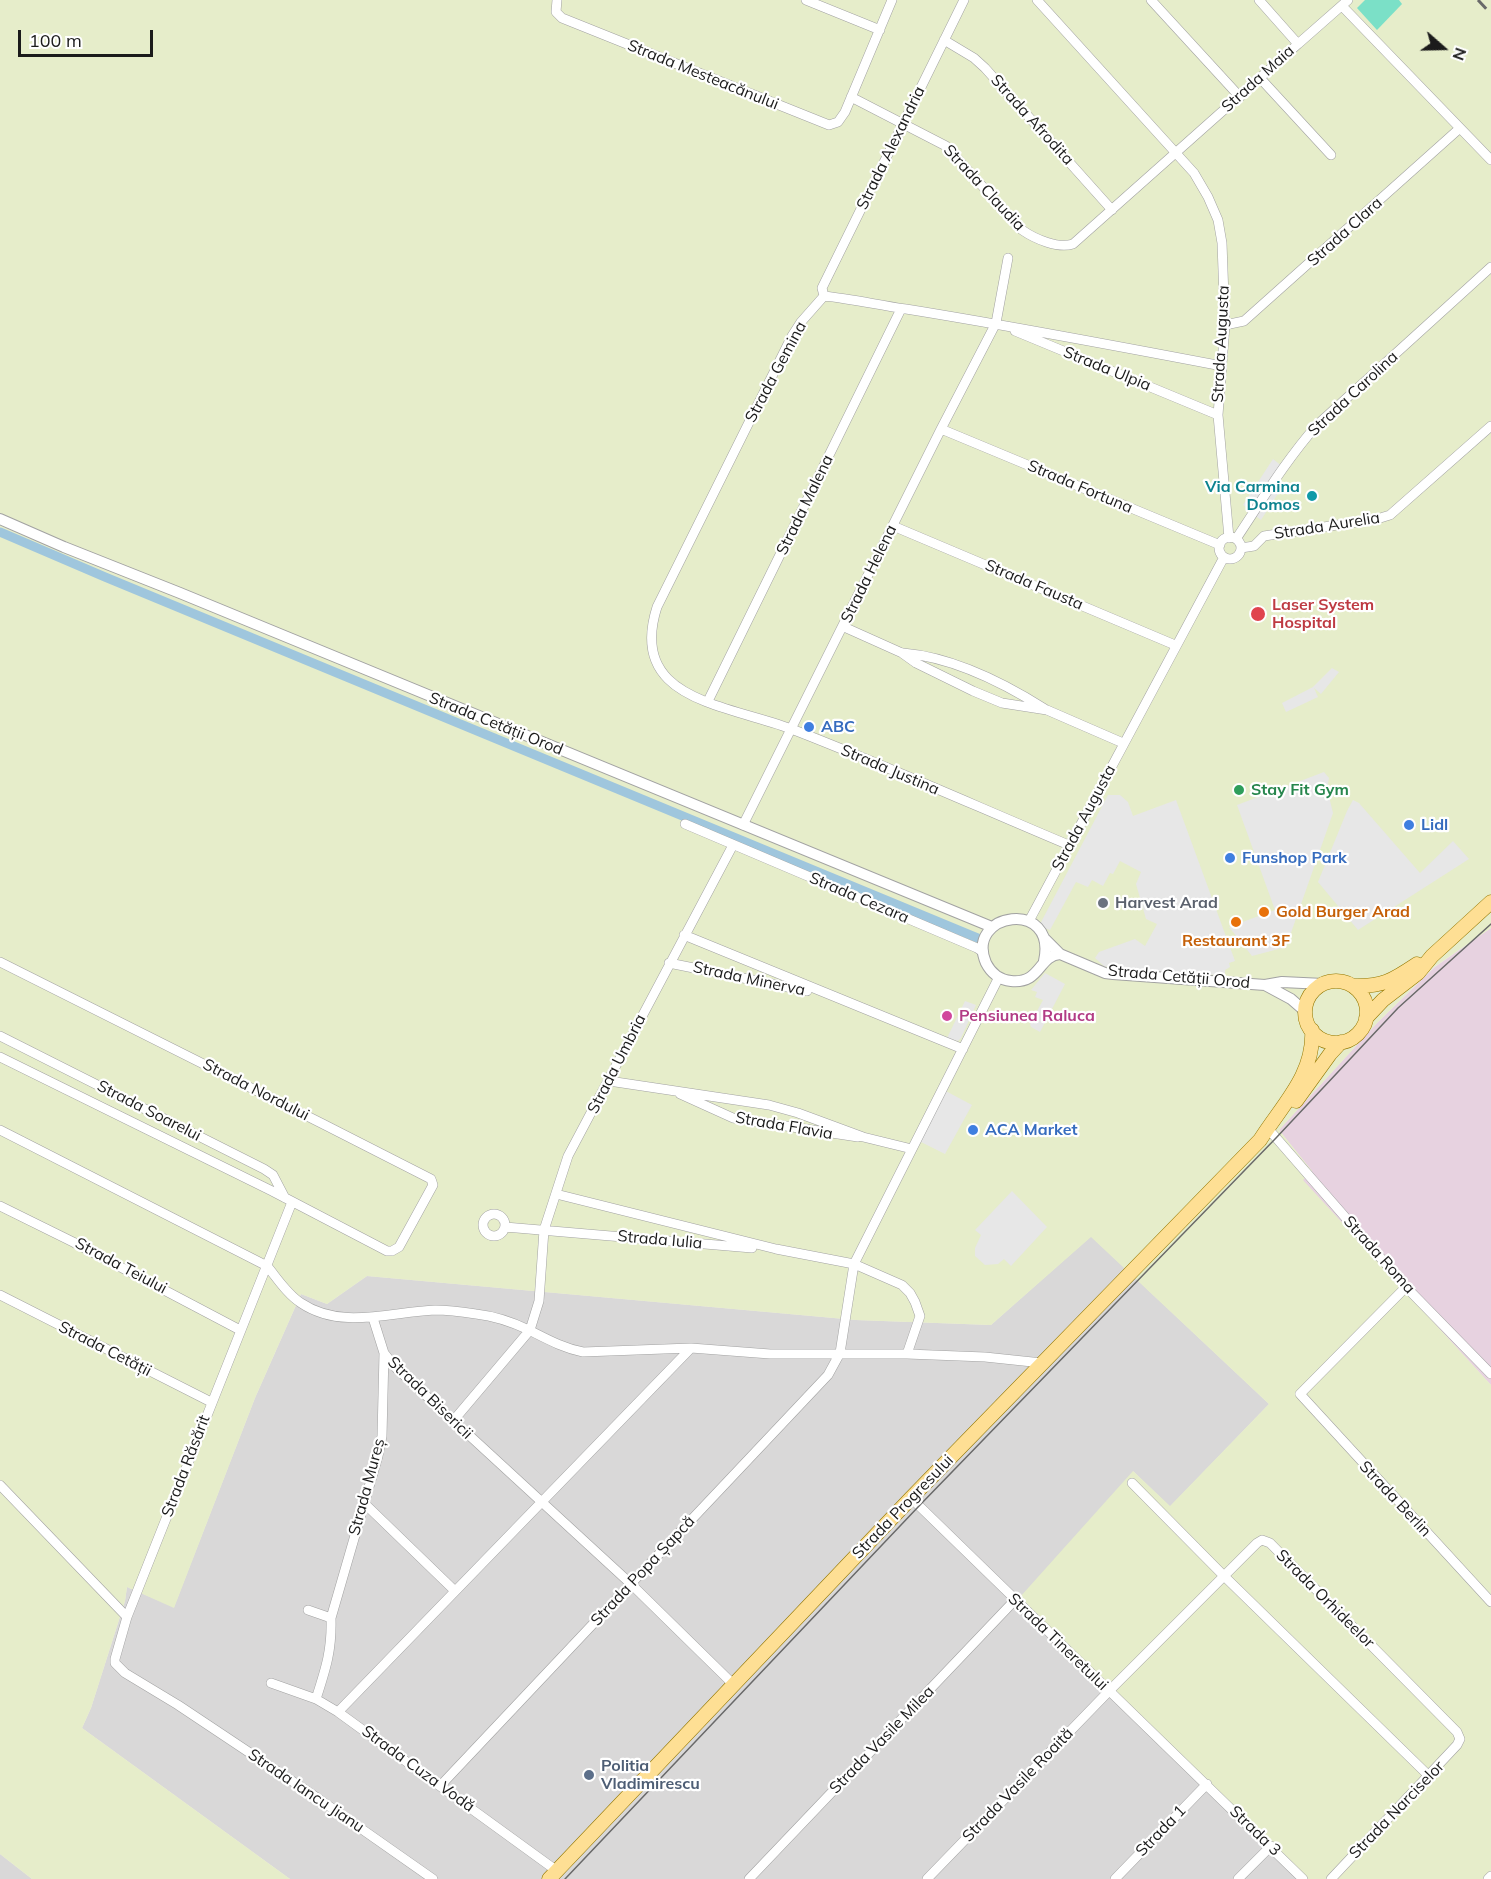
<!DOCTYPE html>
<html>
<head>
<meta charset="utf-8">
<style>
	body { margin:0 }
	#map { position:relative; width:1491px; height:1879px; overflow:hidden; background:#edebe0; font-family:Mulish,sans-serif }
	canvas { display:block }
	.north { position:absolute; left:1413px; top:18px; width:60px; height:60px; -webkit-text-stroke:4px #fff; paint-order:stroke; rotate:110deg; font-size:16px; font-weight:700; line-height:24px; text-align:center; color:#1b1b1b }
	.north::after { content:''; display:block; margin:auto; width:21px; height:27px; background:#1b1b1b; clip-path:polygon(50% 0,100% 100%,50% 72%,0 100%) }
	.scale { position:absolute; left:18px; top:30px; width:135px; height:27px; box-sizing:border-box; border:3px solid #1b1b1b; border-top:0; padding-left:8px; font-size:18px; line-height:21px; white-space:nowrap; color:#1b1b1b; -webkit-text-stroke:4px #fff; paint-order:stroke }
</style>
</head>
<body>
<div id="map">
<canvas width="1491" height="1879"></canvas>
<div class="north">N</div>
<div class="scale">100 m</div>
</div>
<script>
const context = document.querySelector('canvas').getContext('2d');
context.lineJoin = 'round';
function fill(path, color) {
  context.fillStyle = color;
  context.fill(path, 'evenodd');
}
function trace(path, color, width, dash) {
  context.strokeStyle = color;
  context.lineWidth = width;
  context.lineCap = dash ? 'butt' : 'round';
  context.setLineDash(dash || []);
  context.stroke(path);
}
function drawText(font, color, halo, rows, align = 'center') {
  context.font = font + ' Mulish,sans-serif';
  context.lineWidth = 4.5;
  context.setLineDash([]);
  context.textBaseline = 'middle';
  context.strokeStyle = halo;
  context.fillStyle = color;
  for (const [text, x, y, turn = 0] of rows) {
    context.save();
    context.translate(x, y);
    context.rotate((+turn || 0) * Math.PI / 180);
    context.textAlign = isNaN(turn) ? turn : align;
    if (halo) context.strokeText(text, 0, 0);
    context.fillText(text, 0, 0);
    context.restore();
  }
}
fill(new Path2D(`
	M1091 1236 1269 1404 1170 1507 1133 1471 1303 1879H290L82 1728 91 1708 125 1601 127 1587 174 1607 255 1398 301 1294 327 1304 367 1276 856 1320 991 1325Z
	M0 1854 32 1879H0Z`), '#d9d8d8');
fill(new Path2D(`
	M1491 928V1385L1302 1180 1312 1171 1279 1130 1377 1023 1435 967Z`), '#e7d2e0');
fill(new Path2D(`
	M0 0H1491V928L1434 967 1377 1023 1279 1130 1312 1171 1303 1180 1491 1385V1879H1303L1020 1597 1133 1471 1170 1506 1269 1404 1091 1237 991 1325 856 1320 367 1276 327 1304 301 1294 255 1398 174 1608 127 1587 125 1601 91 1708 82 1728 290 1879H32L0 1854Z`), '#e6edca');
fill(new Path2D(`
	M1365 0H1399L1402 4 1377 30 1357 8Z`), '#7be0c7');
fill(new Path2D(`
	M1273 459 1283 467 1271 486 1279 492 1261 520 1253 514V512L1243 505Z
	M1332 668 1339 672 1321 694 1314 688 1318 697 1286 712 1282 703 1313 687Z
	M1324 772 1329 778 1327 788 1333 813 1286 947 1252 956 1229 927 1275 910 1237 805Z
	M1108 795H1120L1128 802 1133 816 1176 800 1235 961 1229 963 1230 967 1225 970V975L1118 972 1114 964 1105 967 1095 958 1099 952 1135 939 1145 946 1157 924 1146 919 1136 884 1141 872 1120 861 1113 874 1110 873 1103 886 1092 880 1088 887 1076 882 1050 930 1039 926Z
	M1353 800 1359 803 1420 873 1453 841 1469 859 1358 930 1318 882 1347 811Z
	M1045 973 1065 984 1040 1032 1031 1027 1030 1024 1043 1000 1035 997 1037 992 1031 990Z
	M965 1001 976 1005 961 1038 958 1041 947 1038Z
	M942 1089 972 1105 945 1154 917 1140Z
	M1012 1191 1047 1227 1011 1266 1004 1259 998 1264 985 1265 975 1256V1248L981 1235 975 1230Z`), '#e7e7e7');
trace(new Path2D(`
	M0 532 105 577 980 939`), '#9fc6dd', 9);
const minor = new Path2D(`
	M557 0 556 12 562 18 829 125 838 122 845 112 892 0
	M806 0 880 30
	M1037 0 1194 173 1208 197 1218 220 1222 243 1225 325 1218 415 1229 538
	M1151 0 1240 97
	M1342 6 1491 160
	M944 40 974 58 985 68 1112 210
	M1298 44 1348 0
	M1260 78 1331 155
	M851 97 946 146 1022 230C1035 239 1058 249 1073 244L1298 44 1259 0
	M824 296 801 322 792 336 657 607C649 632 648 659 668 679 696 707 757 715 794 730 887 766 978 807 1071 846
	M824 296C852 299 878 305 906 309 1012 326 1117 346 1222 366
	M824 296 822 288 964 0
	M1225 325 1244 321 1460 128
	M1015 331 1218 415
	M941 429 1220 545
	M893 526 1175 645
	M1219 548a11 11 0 1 1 22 0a11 11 0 1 1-22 0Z
	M1236 539C1262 500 1286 460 1317 425L1491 267
	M1241 548 1254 546 1264 536 1377 519 1390 515 1491 426
	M844 627 902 653 916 663 973 691 1002 703 1047 710 1123 743
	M903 653C951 657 1004 683 1045 709
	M708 701 901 309
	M685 824 977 948 983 952
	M743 825 941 429 996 323 1008 258
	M1029 921 1224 557
	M684 935 963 1049
	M0 962 323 1124 431 1179 433 1185 399 1247 392 1251H387L272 1191 0 1057
	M669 963 807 991
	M0 1036 264 1169 273 1175 285 1198
	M609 1081 769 1105 798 1113 863 1137 912 1149
	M680 1094 733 1118 858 1137
	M0 1130 267 1266C277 1278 287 1294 301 1303 341 1330 390 1312 435 1310 448 1310 463 1312 476 1314 494 1316 512 1322 529 1330 547 1339 563 1348 583 1352L691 1348 770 1354H907L985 1357 1042 1363
	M1271 1132 1406 1287 1491 1374
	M556 1194 776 1249 854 1264 902 1285 910 1293 915 1302 920 1316 907 1354
	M292 1202 148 1564 127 1617 115 1659V1663L125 1673 178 1705 316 1797 433 1879
	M0 1206 73 1242 240 1330
	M483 1225a11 11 0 1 1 22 0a11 11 0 1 1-22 0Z
	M505 1227 752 1248
	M1406 1287 1300 1394 1491 1602
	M0 1295 211 1402
	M373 1318 384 1353 396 1368 631 1584 734 1685
	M453 1421 530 1330 539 1301 544 1230 568 1156 733 845
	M1132 1483 1224 1576 1429 1776
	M0 1485 127 1617
	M911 1498 1303 1879
	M365 1504 455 1591
	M308 1610 331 1618
	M271 1683 316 1699 338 1712 557 1871
	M316 1699C326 1668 332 1650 331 1618L378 1456 382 1436 384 1353
	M338 1712 691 1348
	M441 1785 828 1375 840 1353 854 1264 999 977
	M749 1879 1015 1600
	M927 1879 1109 1691 1257 1543 1262 1540 1270 1543 1457 1732 1460 1739 1457 1745 1331 1879
	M1115 1879 1207 1784
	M1238 1879 1271 1846
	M1488 1879 1491 1876`);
const tertiary = new Path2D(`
	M0 519 64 547 180 593 992 927
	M1045 939 1060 954 1105 973 1113 974 1265 985 1282 982 1324 984
	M1044 961C1058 898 964 912 986 963 991 973 1000 980 1011 981 1041 984 1038 956 1060 954
	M1265 985 1291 999 1306 1012`);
const primary = new Path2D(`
	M1305 1012a31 31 0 1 1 62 0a31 31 0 1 1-62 0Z
	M1353 986C1383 987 1393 980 1417 964
	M1366 1018 1383 1000 1418 973 1432 956 1491 902
	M1296 1101 1330 1054 1341 1042
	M549 1879 911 1498 1260 1140C1282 1105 1315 1074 1312 1030`);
trace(minor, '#a2a2a2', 10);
trace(tertiary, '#a2a2a2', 12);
trace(primary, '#937700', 15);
trace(minor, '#fff', 9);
trace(tertiary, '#fff', 10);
trace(primary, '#fedf94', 14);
trace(new Path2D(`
	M565 1879 919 1506 1276 1138 1398 1008 1491 924`), '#696969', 1.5);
trace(new Path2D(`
	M1478 0 1491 14`), '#696969', 3, [12, 12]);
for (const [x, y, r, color] of [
	[1312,496,6,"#0f9aa8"],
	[1258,614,8,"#e0444e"],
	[809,727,6,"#3f7fe0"],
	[1239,790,6,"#2e9e5b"],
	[1409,825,6,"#3f7fe0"],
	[1230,858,6,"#3f7fe0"],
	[1103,903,6,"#6b7280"],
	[1264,912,6,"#e8710a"],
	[1236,922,6,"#e8710a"],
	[947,1016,6,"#d1479c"],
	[973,1130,6,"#3f7fe0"],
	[589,1775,6,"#5c6f8a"]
]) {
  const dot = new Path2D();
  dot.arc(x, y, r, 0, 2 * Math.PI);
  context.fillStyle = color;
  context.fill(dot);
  trace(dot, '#fff', 2);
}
drawText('16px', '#1b1b1b', '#fff', [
	["Strada Mesteacănului",703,75,22],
	["Strada Maia",1258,79,-42],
	["Strada Afrodita",1032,120,48],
	["Strada Alexandria",891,148,-64],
	["Strada Claudia",984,188,47],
	["Strada Clara",1345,232,-42],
	["Strada Augusta",1221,344,-87],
	["Strada Ulpia",1107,369,22],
	["Strada Gemina",776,372,-62],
	["Strada Carolina",1353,394,-43],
	["Strada Fortuna",1080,487,23],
	["Strada Malena",805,505,-64],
	["Strada Aurelia",1327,526,-9],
	["Strada Helena",869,574,-64],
	["Strada Fausta",1034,585,23],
	["Strada Cetății Orod",496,724,22],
	["Strada Justina",890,770,23],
	["Strada Augusta",1084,818,-62],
	["Strada Cezara",859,898,23],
	["Strada Cetății Orod",1179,977,5],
	["Strada Minerva",749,979,12],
	["Strada Umbria",617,1064,-63],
	["Strada Nordului",256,1090,27],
	["Strada Soarelui",149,1111,27],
	["Strada Flavia",784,1126,10],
	["Strada Iulia",660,1240,5],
	["Strada Roma",1379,1255,48],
	["Strada Teiului",121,1266,28],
	["Strada Cetății",105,1349,27],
	["Strada Bisericii",430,1398,44],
	["Strada Răsărit",186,1466,-69],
	["Strada Mureș",367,1487,-75],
	["Strada Berlin",1395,1499,47],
	["Strada Progresului",903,1507,-46],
	["Strada Popa Șapcă",643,1571,-47],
	["Strada Orhideelor",1325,1599,45],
	["Strada Tineretului",1058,1642,44],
	["Strada Vasile Milea",882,1740,-46],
	["Strada Cuza Vodă",418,1769,36],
	["Strada Vasile Roaită",1018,1785,-46],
	["Strada Iancu Jianu",306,1791,34],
	["Strada Narciselor",1397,1810,-46],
	["Strada 1",1161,1831,-46],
	["Strada 3",1255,1831,44]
]);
drawText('bold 16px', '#0d838f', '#fff', [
	["Via Carmina",1300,487],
	["Domos",1300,505]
], 'right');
drawText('bold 16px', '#be3a42', '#fff', [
	["Laser System",1272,605],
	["Hospital",1272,623]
], 'left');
drawText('bold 16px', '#366cbe', '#fff', [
	["ABC",821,727],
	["Lidl",1421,825],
	["Funshop Park",1242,858],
	["ACA Market",985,1130]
], 'left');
drawText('bold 16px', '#27864d', '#fff', [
	["Stay Fit Gym",1251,790]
], 'left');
drawText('bold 16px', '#5b616d', '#fff', [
	["Harvest Arad",1115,903]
], 'left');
drawText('bold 16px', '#c56008', '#fff', [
	["Gold Burger Arad",1276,912],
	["Restaurant 3F",1236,941,"center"]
], 'left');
drawText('bold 16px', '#b23c85', '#fff', [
	["Pensiunea Raluca",959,1016]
], 'left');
drawText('bold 16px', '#4e5e75', '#fff', [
	["Politia",601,1766],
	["Vladimirescu",601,1784]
], 'left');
</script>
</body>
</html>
